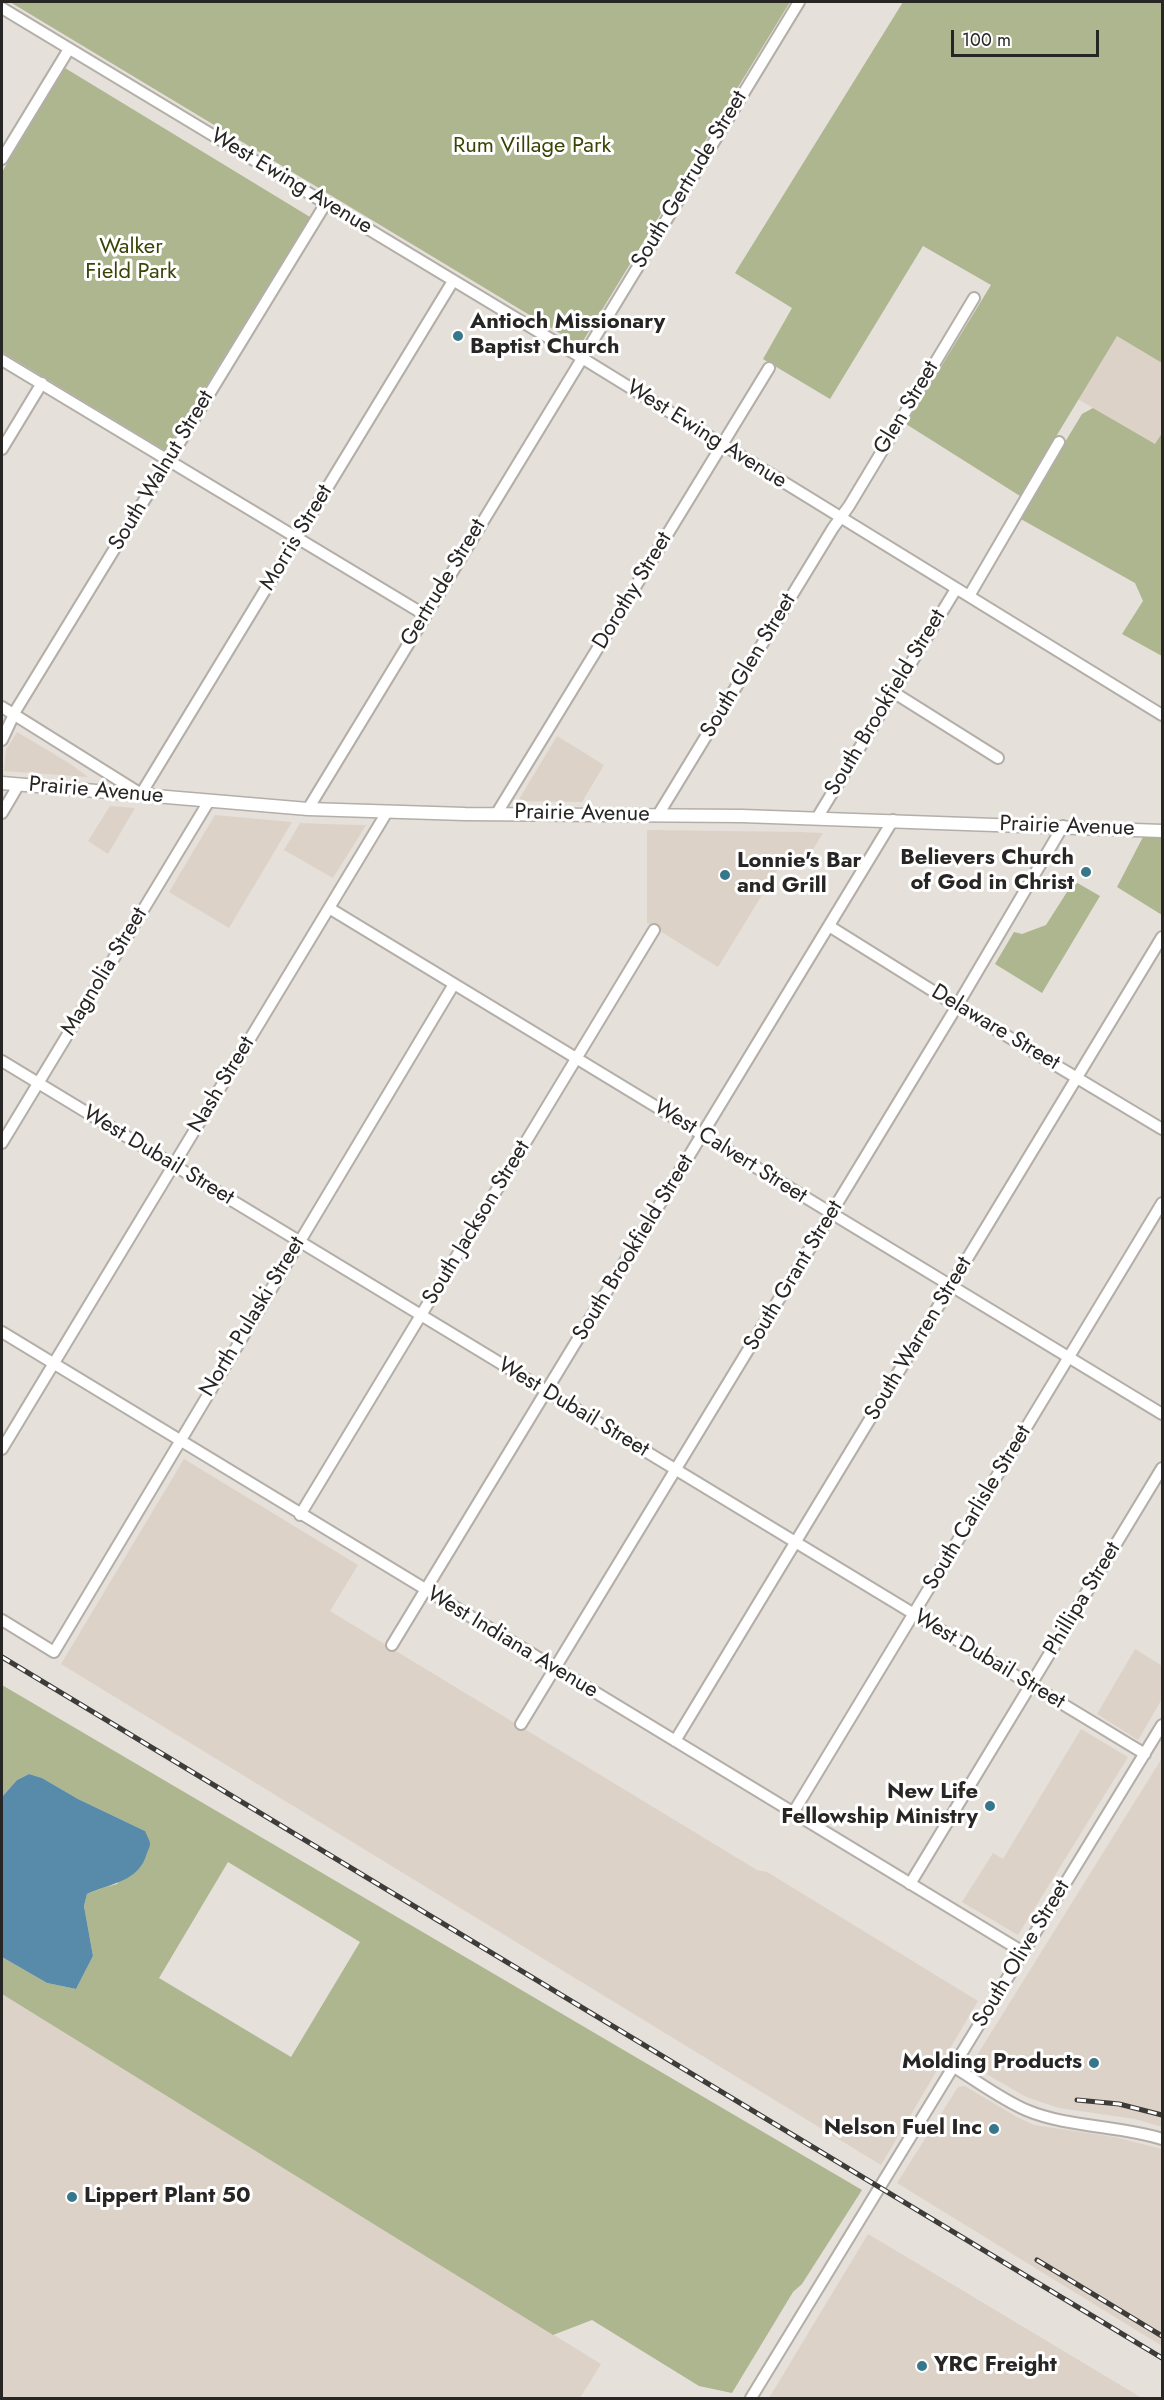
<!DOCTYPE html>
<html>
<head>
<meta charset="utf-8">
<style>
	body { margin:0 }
	#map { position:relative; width:1164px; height:2400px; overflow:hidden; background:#e6e0da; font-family:Jost,sans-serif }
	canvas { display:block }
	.frame { position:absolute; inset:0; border:3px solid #282624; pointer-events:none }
	.scale { position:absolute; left:951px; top:30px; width:148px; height:27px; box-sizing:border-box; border:3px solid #282624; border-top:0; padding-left:8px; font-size:18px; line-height:21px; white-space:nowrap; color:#282624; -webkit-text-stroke:4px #fff; paint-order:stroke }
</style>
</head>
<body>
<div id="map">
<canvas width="1164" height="2400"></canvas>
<div class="frame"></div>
<div class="scale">100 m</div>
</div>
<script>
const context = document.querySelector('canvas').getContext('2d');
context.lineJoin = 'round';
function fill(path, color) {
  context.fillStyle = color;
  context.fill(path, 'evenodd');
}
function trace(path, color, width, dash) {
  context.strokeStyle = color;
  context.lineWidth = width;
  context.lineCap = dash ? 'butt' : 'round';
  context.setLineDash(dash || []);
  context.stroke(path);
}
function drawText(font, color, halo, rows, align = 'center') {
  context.font = font + ' Jost,sans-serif';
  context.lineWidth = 6;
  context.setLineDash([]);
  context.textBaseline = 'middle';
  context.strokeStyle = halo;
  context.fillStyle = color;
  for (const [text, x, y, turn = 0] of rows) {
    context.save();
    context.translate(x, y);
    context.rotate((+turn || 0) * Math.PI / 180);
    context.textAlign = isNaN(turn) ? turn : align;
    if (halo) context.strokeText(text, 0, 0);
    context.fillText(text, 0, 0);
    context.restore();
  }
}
fill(new Path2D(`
	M1117 335 1162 363V433L1155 445 1078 399Z
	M17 732 69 763 88 777 4 771 6 750Z
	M557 736 604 765 582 802 518 801Z
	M110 806 135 808 108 854 88 841Z
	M215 815 292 822 229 928 169 892Z
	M300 823 355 825H366L333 878 284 850Z
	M647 830 801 832 823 833 801 869 784 859 718 967 647 923Z
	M184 1459 358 1565 330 1611 757 1870 767 1872 978 2001 881 2165 61 1664Z
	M1135 1649 1162 1666V1699L1138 1740 1097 1714Z
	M1081 1729 1128 1757 1018 1935 962 1902 993 1853 1003 1859Z
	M1162 1758V2127L1135 2119 1059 2108 1026 2097 976 2068 974 2060Z
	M2 1994 601 2364 580 2398H2Z
	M965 2086 1015 2116 1034 2125 1115 2137 1162 2149V2346L897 2183 958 2087Z
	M868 2234 915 2262 1142 2398H769Z`), '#ddd2c7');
fill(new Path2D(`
	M10 2H790L583 341 576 343Z
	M903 2H1162V363L1117 336 1020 496 906 424 991 285 923 246 830 399 763 359 792 308 735 273Z
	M65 68 310 217 166 451 2 352V172Z
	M1093 408 1155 444 1162 433V656L1122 634 1143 601 1135 583 1019 518 1082 414Z
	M1143 837 1162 838V915L1117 887Z
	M1074 881 1100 896 1042 993 995 964 1014 932 1022 934 1046 925Z
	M2 1685 862 2190 802 2284 793 2292 732 2393 699 2386 592 2320 553 2335 2 1994V1957L47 1983 76 1989 93 1956 84 1906 87 1894 102 1888 117 1884 145 1831 78 1799 42 1778 29 1774 17 1780 2 1797ZM228 1862 360 1942 291 2057 159 1978Z`), '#adb68f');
fill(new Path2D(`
	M29 1774 42 1778 78 1799 145 1831C146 1834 150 1840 150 1844 150 1847 148 1850 147 1853 139 1882 111 1883 87 1894L84 1906 93 1956 76 1989 47 1983 2 1957V1797L17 1780Z`), '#578ba9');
const minor = new Path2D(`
	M2 8 582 358 1162 715
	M2 159 69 49
	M2 360 425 615
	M2 449 42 383
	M969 596 1059 442
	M893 692 998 758
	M2 707 141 794 453 281
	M2 740 16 710 326 203
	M308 809 799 2
	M2 813 19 784
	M497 813 769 368
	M658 815 833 528 849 506 974 298
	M817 818 956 589
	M329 908 1162 1414
	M829 926 957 1006 1162 1129
	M2 1061 1145 1754
	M2 1143 209 801
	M2 1332 1023 1952
	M2 1449 387 812
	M300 1515 654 930
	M2 1620 54 1652 454 984
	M392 1645 893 820
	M521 1724 957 1006 1063 826
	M675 1741 1162 937
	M793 1813 1162 1203
	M910 1884 1162 1468
	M954 2067C977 2081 1001 2099 1026 2110 1069 2128 1118 2125 1162 2139
	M751 2398 1162 1725`);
const major = new Path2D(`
	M2 783 308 809 465 814 742 816 1162 831`);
trace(minor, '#b4aea8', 14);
trace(major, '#b4aea8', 15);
trace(minor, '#fff', 10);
trace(major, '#fff', 12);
const rail = new Path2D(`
	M2 1657 1162 2358
	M1077 2100 1119 2104 1162 2115
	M1037 2260 1162 2336`);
trace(rail, '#3e3c39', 5);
trace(rail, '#fff', 3, [9]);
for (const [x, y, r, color] of [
	[458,336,6,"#37778b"],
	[1086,872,6,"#37778b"],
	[725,875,6,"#37778b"],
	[990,1806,6,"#37778b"],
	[1094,2063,6,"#37778b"],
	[994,2129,6,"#37778b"],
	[72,2197,6,"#37778b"],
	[922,2366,6,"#37778b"]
]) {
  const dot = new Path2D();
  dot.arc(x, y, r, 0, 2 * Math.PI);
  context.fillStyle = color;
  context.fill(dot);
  trace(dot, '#fff', 2);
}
drawText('22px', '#3b4405', '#fff', [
	["Rum Village Park",532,147],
	["Walker",131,248],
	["Field Park",131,273]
]);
drawText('22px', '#282624', '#fff', [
	["South Gertrude Street",690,180,-59],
	["West Ewing Avenue",291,182,31],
	["Glen Street",907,408,-59],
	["West Ewing Avenue",706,435,32],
	["South Walnut Street",162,471,-59],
	["Morris Street",297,538,-59],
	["Gertrude Street",444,583,-59],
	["Dorothy Street",633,591,-59],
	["South Glen Street",749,666,-59],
	["South Brookfield Street",886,703,-59],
	["Prairie Avenue",96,791,5],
	["Prairie Avenue",582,814,1],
	["Prairie Avenue",1067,827,2],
	["Magnolia Street",105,972,-59],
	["Delaware Street",995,1028,31],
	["Nash Street",222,1085,-59],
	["West Calvert Street",730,1152,32],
	["West Dubail Street",158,1156,31],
	["South Jackson Street",477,1223,-59],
	["South Brookfield Street",634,1248,-59],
	["South Grant Street",794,1276,-59],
	["North Pulaski Street",253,1317,-59],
	["South Warren Street",919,1339,-59],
	["West Dubail Street",573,1408,31],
	["South Carlisle Street",978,1508,-59],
	["Phillipa Street",1083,1599,-59],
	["West Indiana Avenue",512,1643,31],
	["West Dubail Street",989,1660,31],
	["South Olive Street",1022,1954,-59]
]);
drawText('bold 22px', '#282624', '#fff', [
	["Antioch Missionary",470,323],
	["Baptist Church",470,348],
	["Believers Church",1074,859,"right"],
	["of God in Christ",1074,884,"right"],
	["Lonnie's Bar",737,862],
	["and Grill",737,887],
	["New Life",978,1793,"right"],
	["Fellowship Ministry",978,1818,"right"],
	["Molding Products",1082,2063,"right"],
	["Nelson Fuel Inc",982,2129,"right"],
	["Lippert Plant 50",84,2197],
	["YRC Freight",934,2366]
], 'left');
</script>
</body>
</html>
